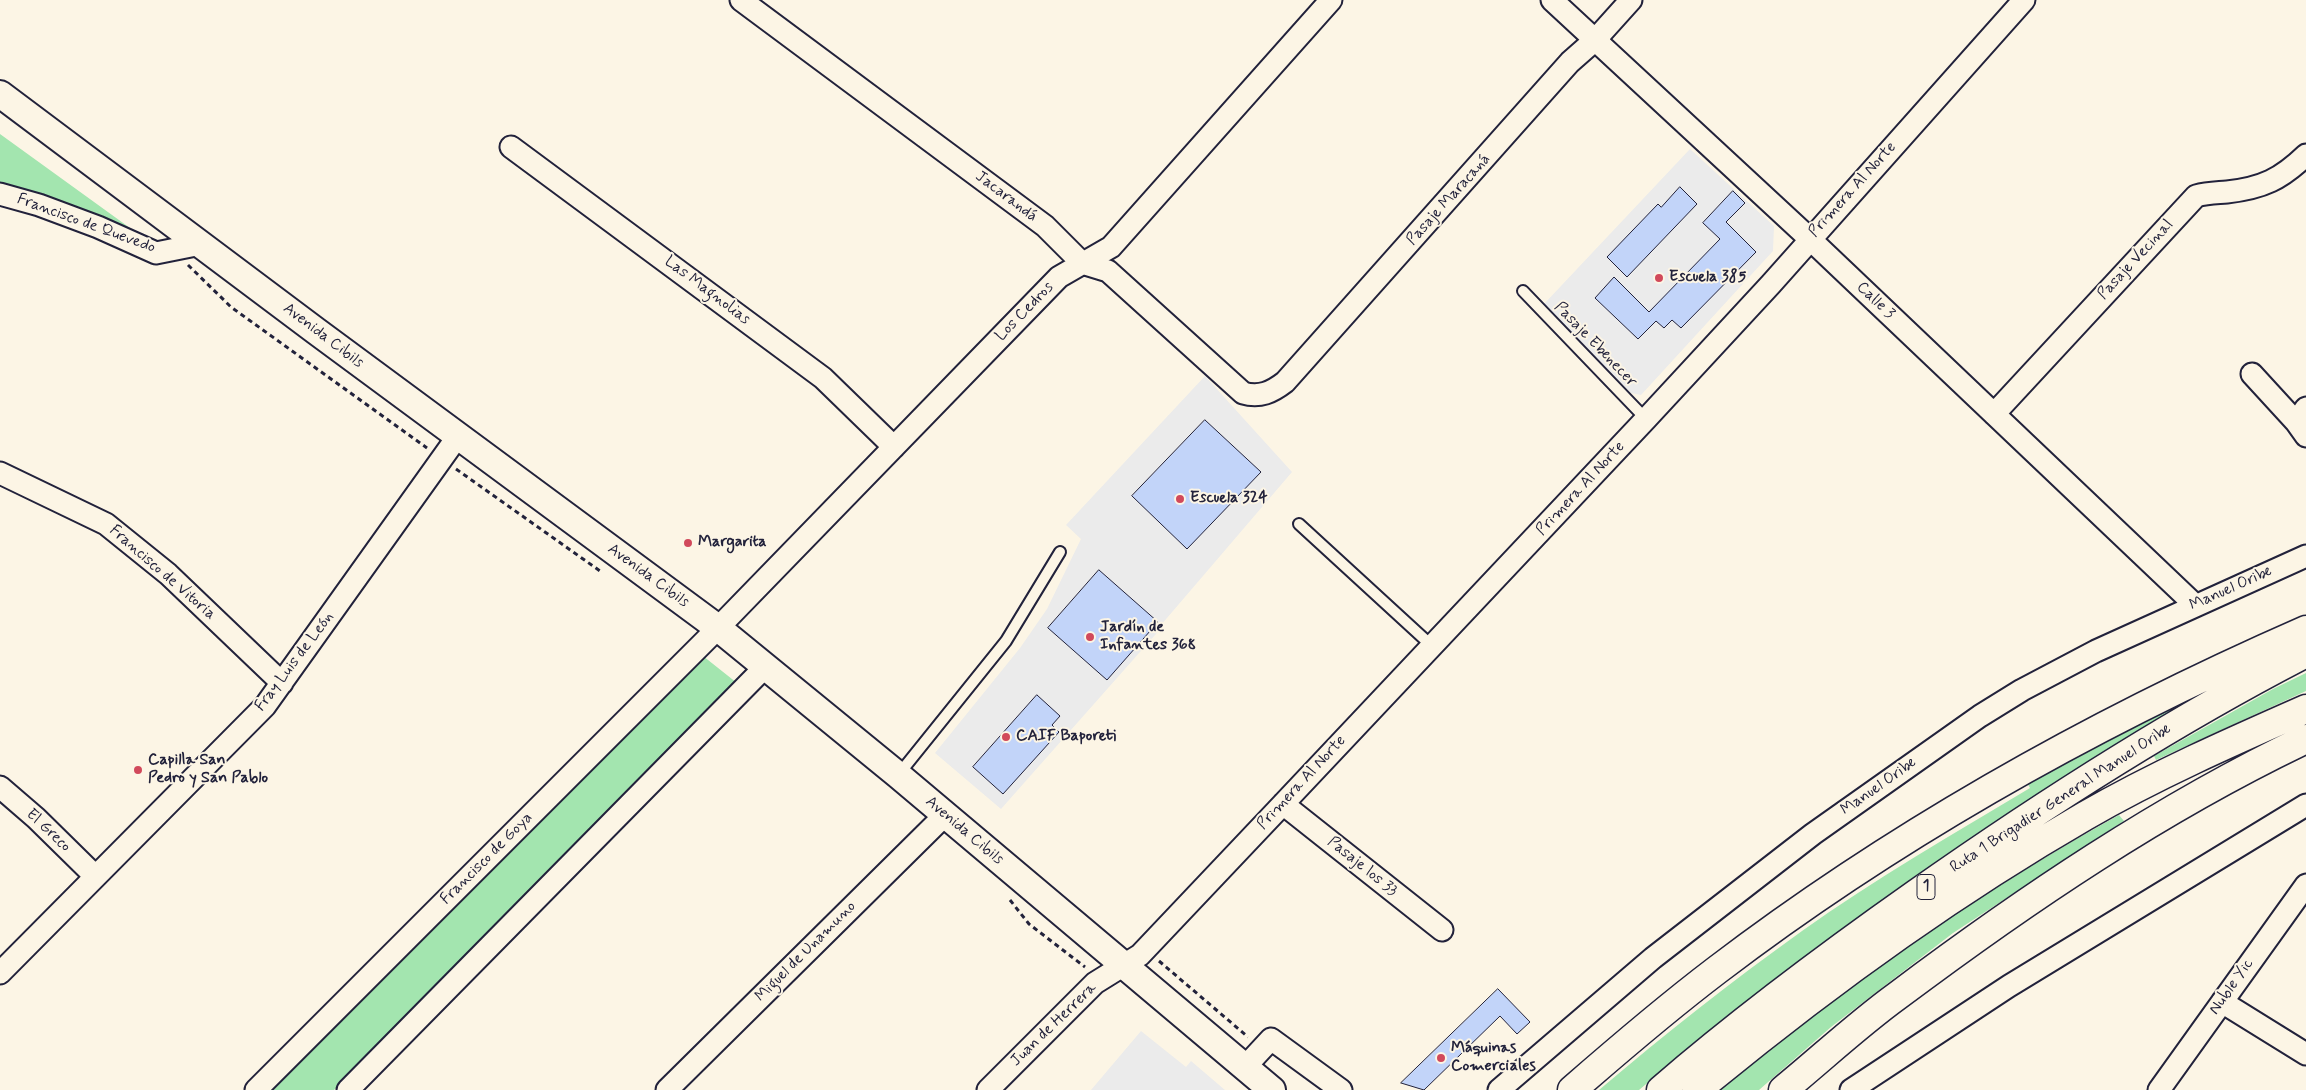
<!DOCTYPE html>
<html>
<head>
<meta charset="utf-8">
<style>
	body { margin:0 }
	canvas { display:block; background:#fcf5e5 }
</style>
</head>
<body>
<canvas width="2306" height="1090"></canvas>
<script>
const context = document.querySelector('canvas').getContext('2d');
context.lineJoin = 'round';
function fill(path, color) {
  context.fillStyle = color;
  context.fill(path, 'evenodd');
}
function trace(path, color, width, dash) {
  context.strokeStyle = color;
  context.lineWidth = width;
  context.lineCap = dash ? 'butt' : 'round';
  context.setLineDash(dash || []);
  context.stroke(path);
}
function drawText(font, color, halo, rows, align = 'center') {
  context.font = font + ' Mynerve,sans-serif';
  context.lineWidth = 4;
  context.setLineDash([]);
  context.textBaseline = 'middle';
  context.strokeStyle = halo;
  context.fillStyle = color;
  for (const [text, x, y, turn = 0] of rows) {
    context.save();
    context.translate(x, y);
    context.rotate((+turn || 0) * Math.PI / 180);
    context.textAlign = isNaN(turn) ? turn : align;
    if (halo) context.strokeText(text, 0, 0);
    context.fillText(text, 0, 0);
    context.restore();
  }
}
fill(new Path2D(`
	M1690 149 1774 226 1773 251 1641 395 1631 393 1544 304Z
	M1205 376 1292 472 1161 625 1163 626 1001 809 935 753 1020 648 1047 609 1081 539 1066 525Z
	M1141 1031 1186 1067 1191 1061 1225 1090H1091Z`), '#ebebeb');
fill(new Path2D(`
	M0 134 148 241 0 184Z
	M703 656 737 683 334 1090H258Z
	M2306 673V691L2156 760 2154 756 2273 689Z
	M2231 678 2121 742 1943 859 1818 946 1725 1018 1639 1090H1599C1665 1034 1732 981 1802 931 1875 879 1953 834 2030 788L2026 781 2168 704Z
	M2119 815 2124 821 1953 933 1831 1027 1759 1090H1720C1744 1069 1770 1051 1794 1031 1897 950 2005 878 2119 815Z`), '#a3e5af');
const building = new Path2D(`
	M1680 187 1697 204 1627 277 1607 257 1658 204 1661 207Z
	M1733 191 1745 203 1726 222 1756 252 1681 328 1672 320 1664 328 1656 321 1638 339 1595 298 1614 277 1649 312 1720 239 1703 223Z
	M1205 420 1261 472 1187 549 1132 496Z
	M1099 570 1158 622 1107 680 1048 628Z
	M1037 695 1060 716 1052 725 1059 732 1003 794 973 767Z
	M1498 989 1530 1022 1517 1034 1500 1016 1424 1090 1401 1083Z`);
fill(building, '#c2d4f9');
trace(building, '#22223b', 1);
const service = new Path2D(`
	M1523 291 1646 419
	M1299 524 1432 646
	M899 774 1006 641 1060 552`);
const minor = new Path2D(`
	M741 0 1045 226 1082 263 1108 271 1243 393C1260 398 1272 392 1285 382L1570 62 1595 40 1631 0
	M1552 0 1810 239 2195 605
	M511 147 823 378 894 447
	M0 194 39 205 98 227 156 253 201 244
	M2252 374 2296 422
	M2306 408 2296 422 2306 436
	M1994 414 2196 196C2207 193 2216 193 2227 192 2263 188 2281 179 2306 155
	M0 473 106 524 168 574 282 683
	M0 787 36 818 95 876
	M1283 804 1442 930
	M0 973 265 706 458 436
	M2222 1002 2306 1054
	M1245 1067 1271 1039 1341 1090
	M256 1090 718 628 1059 277 1111 247 1331 0
	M348 1090 766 666
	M667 1090 945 815
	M988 1090 1095 983 1140 955 1283 804 1646 419 1771 284 2024 0
	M1499 1090 1653 958 1813 834 1980 716 2022 690 2096 651 2306 556
	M1851 1090 2009 986 2306 805
	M2159 1090 2306 885`);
const tertiary = new Path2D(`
	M0 94 316 331 718 628 898 775 1272 1090`);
const trunk = new Path2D(`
	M1572 1090C1619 1049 1667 1008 1717 970 1898 832 2098 721 2306 630
	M1661 1090C1742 1020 1828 956 1916 894 2041 806 2170 723 2306 653
	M1697 1090C1819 989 1948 895 2085 816 2156 775 2231 742 2306 709
	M1783 1090C1821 1059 1857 1025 1897 996 2025 900 2161 808 2306 739`);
trace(service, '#22223b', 14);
trace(minor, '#22223b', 25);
trace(tertiary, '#22223b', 30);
trace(trunk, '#22223b', 31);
trace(new Path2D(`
	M188 265 231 307 427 448
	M456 469 600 571
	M1010 900 1029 924 1085 967
	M1159 961 1248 1037`), '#22223b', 3, [5, 4]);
trace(service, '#fcf5e5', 10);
trace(minor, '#fcf5e5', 21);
trace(tertiary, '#fcf5e5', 26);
trace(trunk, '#fcf5e5', 28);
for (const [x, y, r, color] of [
	[1659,278,5,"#d1495b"],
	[1180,499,5,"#d1495b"],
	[688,543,5,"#d1495b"],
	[1090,637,5,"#d1495b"],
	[1006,737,5,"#d1495b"],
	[138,770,5,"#d1495b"],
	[1441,1058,5,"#d1495b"]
]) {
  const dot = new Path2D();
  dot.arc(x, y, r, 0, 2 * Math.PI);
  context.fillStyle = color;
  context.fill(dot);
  trace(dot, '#fcf5e5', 2);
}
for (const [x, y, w] of [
	[1926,887,18]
]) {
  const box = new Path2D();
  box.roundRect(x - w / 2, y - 12.5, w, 25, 4);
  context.fillStyle = '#fcf5e5';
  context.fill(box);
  trace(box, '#22223b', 1);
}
drawText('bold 15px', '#22223b', null, [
	["1",1926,887]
]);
drawText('16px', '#22223b', '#fcf5e5', [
	["Primera Al Norte",1853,190,-48],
	["Jacarandá",1006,197,37],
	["Pasaje Maracaná",1449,200,-48],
	["Francisco de Quevedo",86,224,20],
	["Pasaje Vecinal",2136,260,-47],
	["Las Magnolias",707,291,37],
	["Calle 3",1875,301,44],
	["Los Cedros",1025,312,-46],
	["Avenida Cibils",323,336,37],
	["Pasaje Ebenecer",1595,345,46],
	["Primera Al Norte",1581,489,-47],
	["Francisco de Vitoria",162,573,41],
	["Avenida Cibils",648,576,36],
	["Manuel Oribe",2231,589,-24],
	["Fray Luis de León",295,662,-53],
	["Primera Al Norte",1302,783,-47],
	["Manuel Oribe",1879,787,-35],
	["Ruta 1 Brigadier General Manuel Oribe",2061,799,-33],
	["El Greco",48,831,43],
	["Avenida Cibils",964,831,40],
	["Francisco de Goya",487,859,-45],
	["Pasaje los 33",1362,867,39],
	["Miguel de Unamuno",806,952,-45],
	["Nuble Yic",2232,987,-55],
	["Juan de Herrera",1054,1025,-44]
]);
drawText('bold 16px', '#22223b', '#fcf5e5', [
	["Escuela 385",1669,278],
	["Escuela 324",1190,499],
	["Margarita",698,543],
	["Jardín de",1100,628],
	["Infantes 368",1100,646],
	["CAIF Baporeti",1016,737],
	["Capilla San",148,761],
	["Pedro y San Pablo",148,779],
	["Máquinas",1451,1049],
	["Comerciales",1451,1067]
], 'left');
</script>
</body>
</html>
